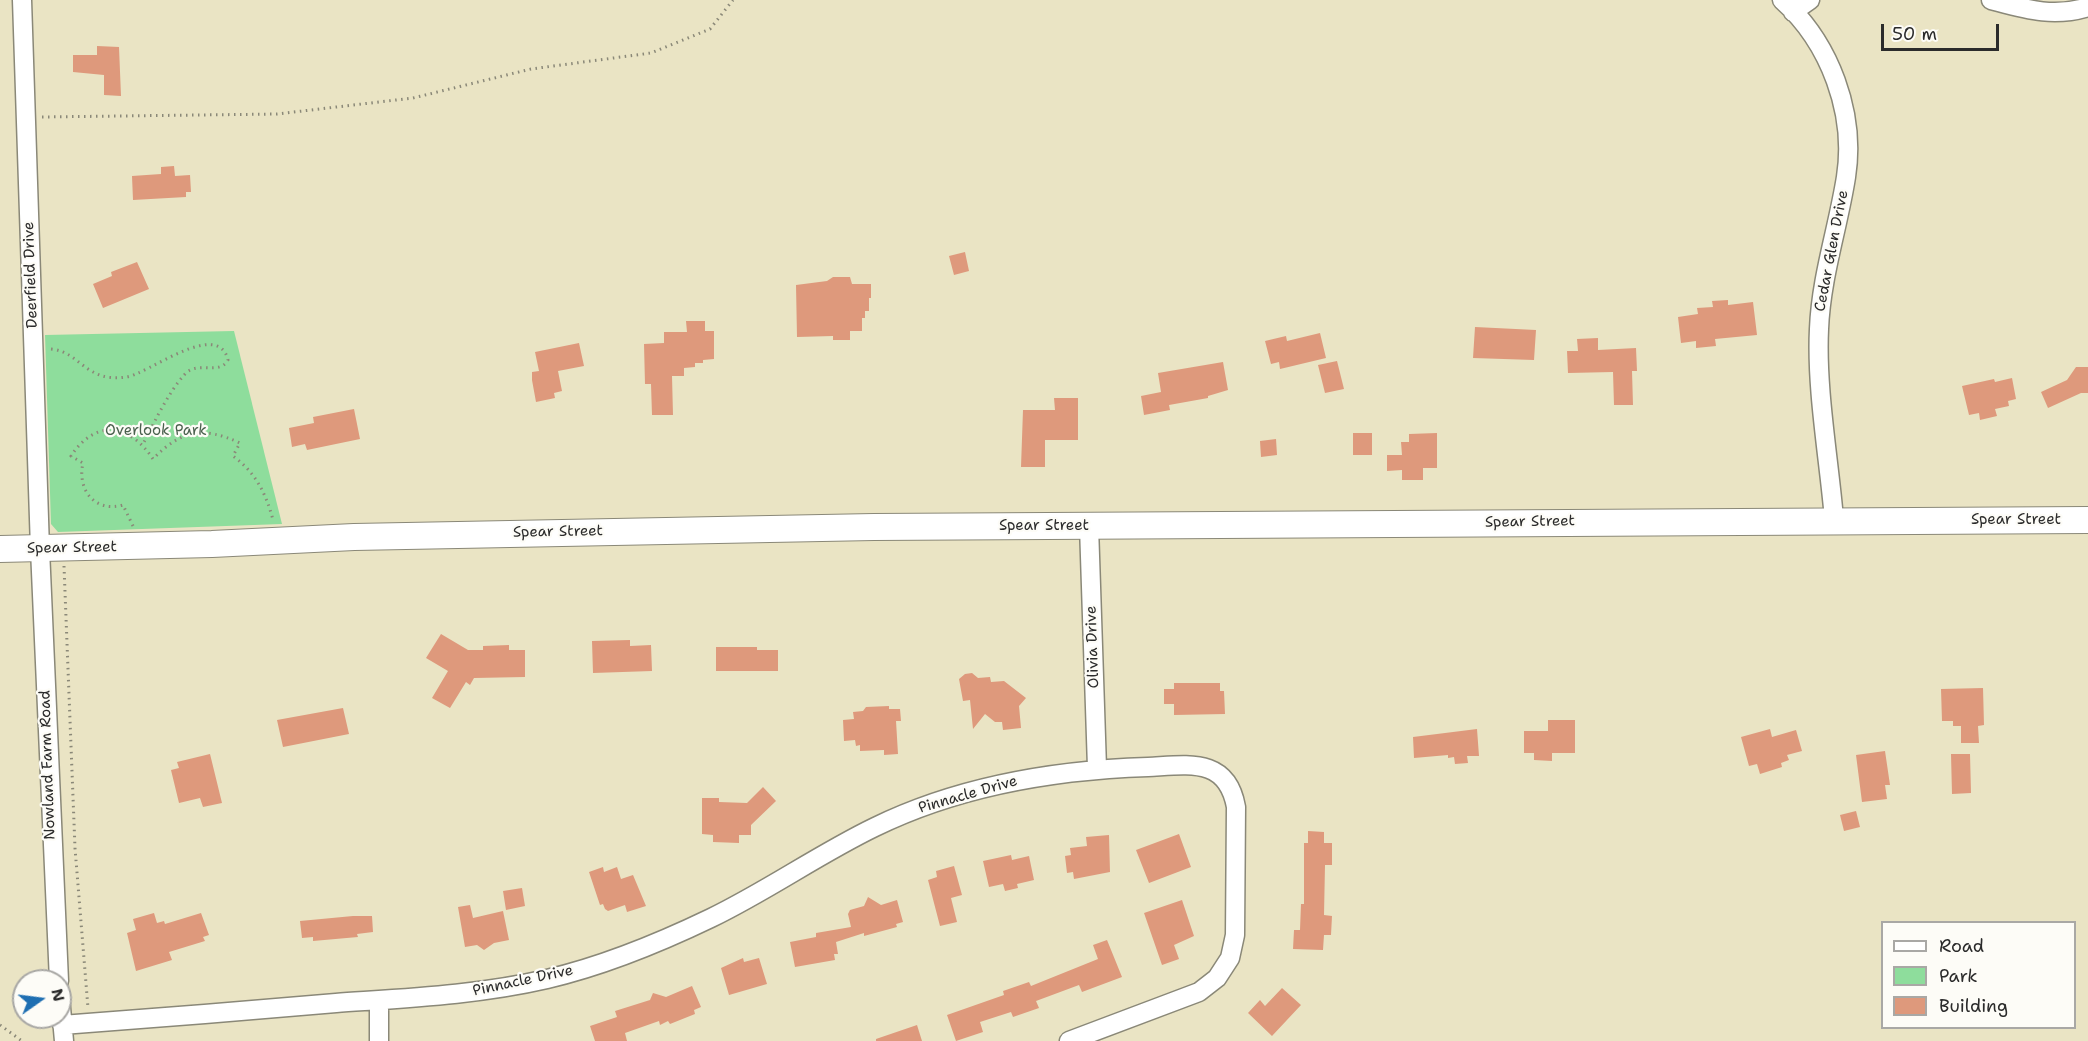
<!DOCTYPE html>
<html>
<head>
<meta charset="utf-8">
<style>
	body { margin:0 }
	#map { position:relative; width:2088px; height:1041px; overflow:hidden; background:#eae4c4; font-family:"Shantell Sans",sans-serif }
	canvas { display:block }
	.legend { position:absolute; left:1881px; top:921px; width:195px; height:108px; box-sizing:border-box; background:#fdfcf7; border:2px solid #a9a8a5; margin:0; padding:8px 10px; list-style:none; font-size:18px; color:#2b2b2b }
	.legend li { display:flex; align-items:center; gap:12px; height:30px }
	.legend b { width:30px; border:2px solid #a9a8a5 }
	.north { position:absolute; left:12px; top:969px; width:60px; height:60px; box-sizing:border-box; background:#fdfcf7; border:2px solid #a9a8a5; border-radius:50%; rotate:76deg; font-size:16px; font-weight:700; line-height:24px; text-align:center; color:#2b2b2b }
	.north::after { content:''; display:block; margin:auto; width:21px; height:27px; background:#1f6fb2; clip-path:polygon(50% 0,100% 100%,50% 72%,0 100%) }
	.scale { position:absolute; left:1881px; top:24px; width:118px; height:27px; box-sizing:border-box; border:3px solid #2b2b2b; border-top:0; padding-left:8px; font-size:18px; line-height:21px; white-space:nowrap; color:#2b2b2b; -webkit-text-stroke:4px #fdfcf7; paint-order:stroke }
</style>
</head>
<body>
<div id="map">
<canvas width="2088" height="1041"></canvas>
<ul class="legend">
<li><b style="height:8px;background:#fff"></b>Road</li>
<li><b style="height:16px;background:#8edd9c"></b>Park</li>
<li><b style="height:16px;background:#de997c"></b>Building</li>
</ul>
<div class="north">N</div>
<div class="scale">50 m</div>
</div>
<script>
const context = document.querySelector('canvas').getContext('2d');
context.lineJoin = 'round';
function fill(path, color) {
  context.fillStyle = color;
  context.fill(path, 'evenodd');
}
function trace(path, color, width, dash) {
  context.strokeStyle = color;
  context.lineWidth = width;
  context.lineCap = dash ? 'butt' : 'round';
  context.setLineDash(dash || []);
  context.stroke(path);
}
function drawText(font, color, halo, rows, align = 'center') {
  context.font = font + ' "Shantell Sans",sans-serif';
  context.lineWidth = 4.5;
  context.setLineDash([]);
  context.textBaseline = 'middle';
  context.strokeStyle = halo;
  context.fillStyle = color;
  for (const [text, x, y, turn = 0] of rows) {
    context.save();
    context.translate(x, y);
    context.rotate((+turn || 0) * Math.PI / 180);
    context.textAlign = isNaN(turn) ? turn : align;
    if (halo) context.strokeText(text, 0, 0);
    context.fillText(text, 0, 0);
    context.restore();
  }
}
fill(new Path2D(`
	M234 331 282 524 58 532 51 524 45 335Z`), '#8edd9c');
fill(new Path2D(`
	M97 46 119 47 121 96 104 95V75L73 72V55H97Z
	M174 166 175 176 190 175 191 192H186V197L133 200 132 176 161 174V167Z
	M965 252 969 271 954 275 949 256Z
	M137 262 149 289 103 308 93 284 112 276 111 272Z
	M833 277H850L852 284H871V298H869V311H865V318H862V331H850V340H833V336L797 337 796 285 827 281Z
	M1728 300V305L1753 302 1757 335 1715 339 1716 346 1696 348V341L1681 343 1678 317 1698 314 1697 308 1713 307 1712 301Z
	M686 321H705V331H714V359L703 360V363H695V367L684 368V376H672L673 415H652L651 384H645L644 344 664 343V332H687Z
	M1475 327 1536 330 1534 360 1473 358Z
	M1320 333 1326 358 1280 369 1279 362 1271 364 1265 341 1286 336 1287 341Z
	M1598 338V350L1636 348 1637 371H1632L1633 405H1614L1613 372 1568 373 1567 351H1578L1577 339Z
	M579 343 584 366 558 371 562 391 554 393 555 398 536 402 532 380V372L539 371 535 352Z
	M1337 361 1344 389 1325 393 1318 365Z
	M1223 362 1228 390 1208 396V398L1169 405 1170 410 1144 415 1141 396 1161 392 1158 373Z
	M2076 367H2088V393H2081L2048 408 2041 392 2067 380Z
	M2012 378 2016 399 2008 401 2009 406 1995 409 1997 416 1980 420 1979 413 1969 415 1962 386 1994 379 1995 382Z
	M1054 398H1078V440H1045V467H1021L1023 410H1055Z
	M354 409 360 439 307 450 305 444 292 447 289 428 314 423 313 417Z
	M1353 433H1372V455H1353Z
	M1437 433V468H1423V480H1402V470L1387 471V455H1402L1401 442H1409V434Z
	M1276 439 1277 455 1261 457 1260 441Z
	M441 634 468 650H483V646L509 645V650H525V677L474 678 470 685 466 682 450 708 432 698 448 671 426 658Z
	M630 640V646L651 645 652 671 593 673 592 641Z
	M716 647H757V650H778V671H716Z
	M972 673 978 678 990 677 991 682 1004 681 1026 698 1019 706 1021 728 1003 730 1002 722H995L985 714 973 729 970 700 963 701 959 679 965 674Z
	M1174 683H1220V691H1224L1225 714 1174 715V704H1164V689H1174Z
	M1983 688 1984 725 1978 726 1979 743H1961V726H1953V721H1942L1941 689Z
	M889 706V709H900L901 721H896L898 754 884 755V750L860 751V745L856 746 855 740 844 741 843 720 854 719 853 712 863 711 866 707Z
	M343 708 349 734 283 747 277 720Z
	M1548 720H1575V753H1552V761L1534 760V753H1524V731H1548Z
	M1477 729 1479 756H1467L1468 763 1455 764 1454 757 1448 758V755L1414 758 1413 737Z
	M1770 729 1772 737 1796 730 1802 751 1787 755 1789 760 1781 763 1782 767 1760 774 1757 764 1749 766 1741 737Z
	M1885 751 1890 785H1885L1887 799 1862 802 1856 755Z
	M210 754 222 803 203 807 200 798 179 803 171 770 179 768 177 762Z
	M1951 754H1970L1971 793 1952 794Z
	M763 787 776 801 751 825V835H739V843L713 842V835L702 834V798H719V802L747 803Z
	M1856 811 1860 827 1844 831 1840 815Z
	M1308 831 1324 832V843H1332V865H1325L1324 915 1332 916 1331 935H1324L1323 950 1293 949 1294 930H1300L1301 904H1304V843H1308Z
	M1179 834 1191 867 1149 883 1136 850Z
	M1109 835 1110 872 1074 879 1073 872 1067 873 1065 856 1071 855 1070 848 1087 846 1086 837Z
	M1011 855 1012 860 1029 856 1034 880 1017 884 1018 888 1005 891 1003 884 989 887 983 861Z
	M954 866 962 895 951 898 957 922 940 926 928 880 937 877 936 871Z
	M603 867 604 872 617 867 621 879 633 875 646 906 627 912 625 905 608 911 605 909 603 904 600 905 589 872Z
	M522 888 525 906 506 910 503 891Z
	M868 897 881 905 897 900 903 922 896 924 897 927 864 936V933L836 942 838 954H834L835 960 795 967 790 942 816 937V933L851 927 848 914 850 910 864 906Z
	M1182 900 1194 936 1174 945 1179 959 1162 965 1144 913Z
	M470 905 473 918 503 911 509 940 494 943 484 950 477 945 465 947 458 907Z
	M154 913 157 923 164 921 165 924 201 913 209 935 203 937 205 941 169 952 172 960 136 971 127 933 136 930 133 919Z
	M353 916H372L373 932 357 934 358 937 313 941V937L302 938 300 921Z
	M1107 940 1122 977 1082 992 1079 985 1036 1001 1039 1008 1013 1017 1011 1012 980 1022 983 1032 956 1041 947 1015 1004 995 1003 991 1029 982 1031 986 1098 959 1093 945Z
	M743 958 744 962 759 958 767 984 729 995 721 968Z
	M692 986 701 1007 694 1010 695 1014 670 1024 668 1021 660 1025 659 1021 625 1033 627 1041H595L590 1026 617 1017 615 1011 650 1000 653 993 666 997Z
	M1282 988 1301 1005 1272 1036 1248 1013 1260 1000 1265 1006Z
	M917 1025 922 1041H876V1039Z`), '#de997c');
const street = new Path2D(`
	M22 0 40 549 59 981
	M1782 0C1830 43 1856 113 1846 177 1838 228 1821 277 1819 329 1816 389 1829 459 1834 519
	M1991 0C2025 9 2053 18 2088 7
	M1793 12 1810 0
	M1089 526 1097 768
	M60 996 64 1041
	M379 1000V1041
	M62 1025C153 1018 245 1011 336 1003 407 998 478 995 547 979 603 966 659 943 711 918 767 891 819 854 875 827 959 786 1055 770 1148 767 1189 765 1227 757 1236 807L1235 935 1230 958 1217 978 1199 992 1069 1041`);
const secondary = new Path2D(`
	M0 549 212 544 354 537 874 527 2088 520`);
trace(street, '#8a8878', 21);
trace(secondary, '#8a8878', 28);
trace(new Path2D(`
	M42 117 277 114 413 98 531 69 651 53 710 29 733 0
	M51 349C81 352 85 383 126 377 147 375 218 318 228 360 219 376 198 360 185 374 168 393 155 421 143 444
	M133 526 123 505C94 513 77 489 83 463L71 456C96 418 130 424 153 459 181 430 203 426 240 443L233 456C255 472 266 493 273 520
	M64 566 75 848 88 1008
	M0 1025 22 1041`), '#8a8878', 3, [1.5, 4.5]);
trace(street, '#fff', 18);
trace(secondary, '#fff', 26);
drawText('15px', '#2b2b2b', '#fdfcf7', [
	["Cedar Glen Drive",1832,251,-79],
	["Deerfield Drive",31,275,-92],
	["Spear Street",2016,520],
	["Spear Street",1530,522,-1],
	["Spear Street",1044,526],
	["Spear Street",558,532,-1],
	["Spear Street",72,548,-1],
	["Olivia Drive",1093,647,-92],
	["Nowland Farm Road",48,765,-92],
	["Pinnacle Drive",968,795,-16],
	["Pinnacle Drive",523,981,-12]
]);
drawText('15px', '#49604d', '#fdfcf7', [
	["Overlook Park",156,431]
]);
</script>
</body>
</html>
